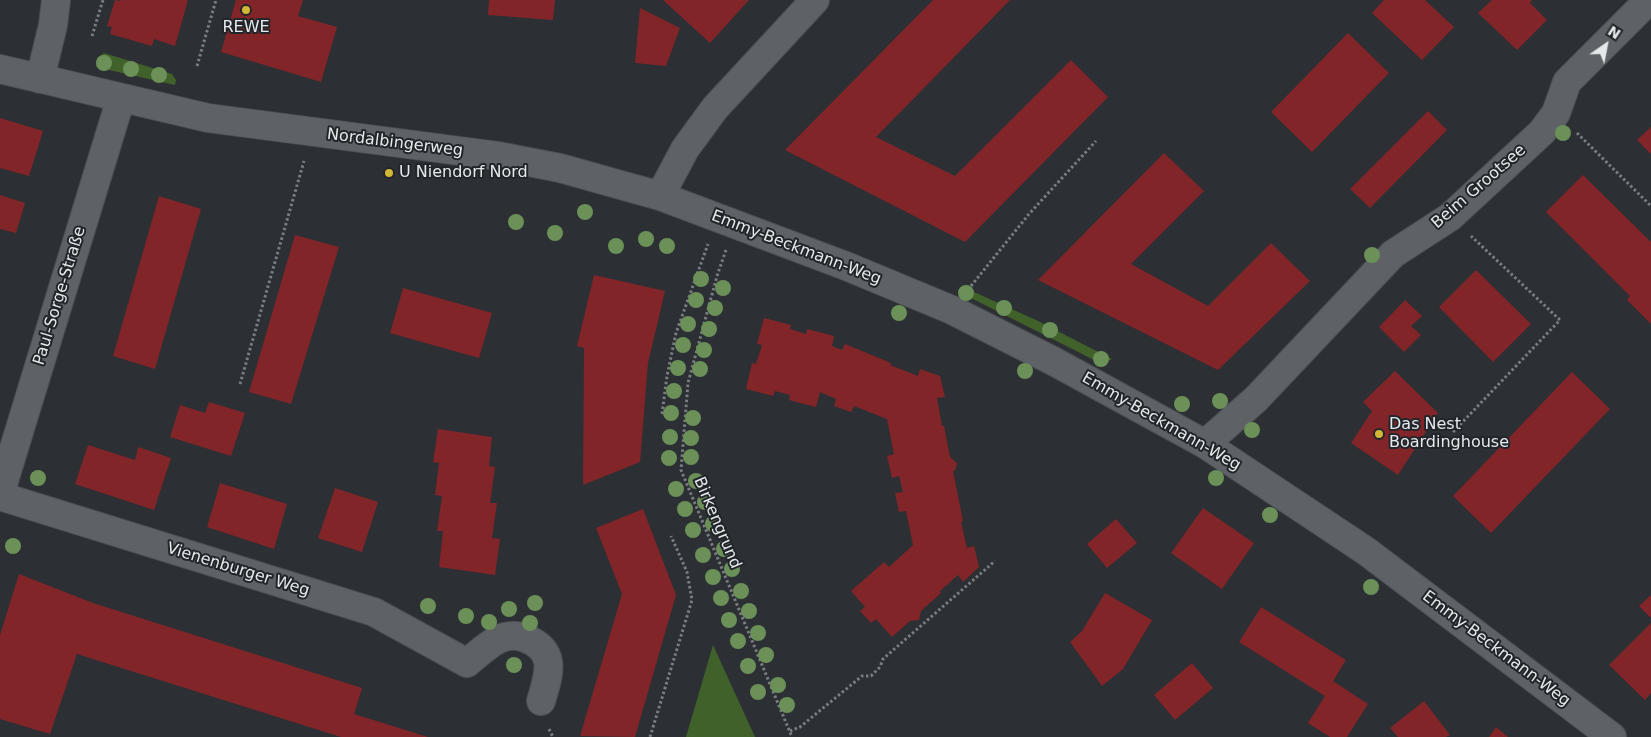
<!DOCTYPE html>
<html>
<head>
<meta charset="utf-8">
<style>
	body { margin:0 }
	#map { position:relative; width:1651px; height:737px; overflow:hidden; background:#2c2f34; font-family:"DejaVu Sans",sans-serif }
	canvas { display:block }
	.north { position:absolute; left:1581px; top:20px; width:50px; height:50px; -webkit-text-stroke:4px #22252a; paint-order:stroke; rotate:33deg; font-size:14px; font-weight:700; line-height:20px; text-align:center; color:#e6e9ec }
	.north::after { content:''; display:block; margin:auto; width:18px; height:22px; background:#e6e9ec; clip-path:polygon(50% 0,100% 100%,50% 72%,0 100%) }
</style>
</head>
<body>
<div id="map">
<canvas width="1651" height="737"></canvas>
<div class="north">N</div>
</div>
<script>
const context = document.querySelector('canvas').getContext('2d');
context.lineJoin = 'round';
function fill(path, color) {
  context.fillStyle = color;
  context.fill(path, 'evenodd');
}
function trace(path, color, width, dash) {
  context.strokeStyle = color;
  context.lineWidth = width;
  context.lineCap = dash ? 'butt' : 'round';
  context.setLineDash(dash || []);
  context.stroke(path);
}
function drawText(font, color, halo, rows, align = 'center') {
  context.font = font + ' "DejaVu Sans",sans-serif';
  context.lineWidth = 4;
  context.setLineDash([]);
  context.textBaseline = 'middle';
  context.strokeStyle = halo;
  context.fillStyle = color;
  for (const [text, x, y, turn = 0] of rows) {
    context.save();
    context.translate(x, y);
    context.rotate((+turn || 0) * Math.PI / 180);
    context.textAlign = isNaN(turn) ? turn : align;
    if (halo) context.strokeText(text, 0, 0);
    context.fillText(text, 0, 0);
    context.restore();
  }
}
fill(new Path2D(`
	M104 53 172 74 176 80 175 85 96 67 98 57Z
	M974 292 1036 320 1112 359 1102 364 969 297Z
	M713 645 755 737H686Z`), '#40622a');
fill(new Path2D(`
	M115 0 120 1V0H188L175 46 154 39 152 46 110 34 112 27 107 26Z
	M236 0H303L298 16 337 27 321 82 221 52Z
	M489 0H555L553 20 488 15Z
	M663 0H749L710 43Z
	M933 0H1010L876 137 955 176 1071 60 1108 97 965 242 785 150Z
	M1384 0H1425L1454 27 1422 60 1372 13Z
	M1492 0H1532L1530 3 1547 20 1517 50 1478 13Z
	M640 8 680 28 666 66 635 63Z
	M1348 33 1389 73 1312 152 1271 112Z
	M1428 111 1447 130 1370 208 1350 189Z
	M0 118 43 131 29 176 0 168Z
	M1651 127V154L1637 140Z
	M1164 153 1204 191 1131 264 1208 306 1271 243 1310 281 1218 370 1038 280Z
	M1583 175 1651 242V324L1627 300 1630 296 1546 212Z
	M0 195 25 203 16 233 0 229Z
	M159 196 201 209 155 369 113 356Z
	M295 235 339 247 291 404 249 392Z
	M1476 270 1531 324 1493 362 1439 307Z
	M594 275 665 291 648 363 640 462 583 485 584 348 577 346Z
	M403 288 492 313 479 358 390 333Z
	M1405 300 1422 316 1411 326 1421 335 1404 352 1379 327Z
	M764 318 791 325 790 329 806 334 807 329 834 336 832 346 842 350 845 344 891 363 890 365 918 376 920 369 940 376 945 397 937 398 942 426H944L950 457 957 463 955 471H953L963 521 961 522 967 548 974 546 979 567 963 582 958 575 940 591 941 593 921 611 919 620 910 621 892 637 876 619 871 623 860 611 865 607 851 591 884 562 889 567 913 545 906 511 899 512 895 493 903 492 899 476 892 478 887 456 894 454 887 419 854 406 851 412 834 406 836 399 820 392 816 407 789 400 790 395 775 391 773 396 746 389 752 363 756 364 762 345 757 344Z
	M1395 371 1438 413 1398 475 1351 443 1372 411 1363 402Z
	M1572 372 1610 409 1491 533 1453 496Z
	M209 402 245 413 231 456 170 437 180 405 205 413Z
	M438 429 492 437 489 466 495 467 490 503H497L492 538 500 539 495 575 439 567 443 531H437L442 496 435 495 439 463 433 462Z
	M88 445 135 460 138 447 171 458 154 510 75 484Z
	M220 483 287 504 274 549 207 527Z
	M335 488 378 502 362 552 318 538Z
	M1203 508 1254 543 1222 589 1171 553Z
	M643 509 676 595 635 737 580 736 622 594 596 528Z
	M1116 519 1137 543 1107 568 1087 544Z
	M19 574 93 603 362 688 354 714 428 737H341L77 654 50 734 0 719V635Z
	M1105 593 1152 620 1123 669 1102 686 1070 642 1082 631Z
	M1651 595V618L1639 606Z
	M1261 607 1346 660 1333 681 1368 704 1347 737H1330L1308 723 1325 696 1239 642Z
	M1651 623V693L1645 700 1609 665Z
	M1192 663 1213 688 1175 720 1154 695Z
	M1424 701 1450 735 1446 737H1398L1390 728Z
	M1496 727 1508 737H1489Z`), '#822528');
const minor = new Path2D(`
	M0 69 208 118 498 156 560 168 660 196 846 266 952 310 1055 362 1205 444 1366 551 1612 737
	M40 79 53 25 56 0
	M660 196 685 149 715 108 815 0
	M1205 444 1256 399 1393 254 1450 217 1542 132 1556 113 1567 82 1649 0
	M0 494 121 98
	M0 496 374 612 467 663C477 655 488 644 499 639 507 635 517 635 525 638 558 651 549 674 541 701`);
trace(minor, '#4b4e52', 30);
trace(new Path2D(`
	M92 36 103 0
	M197 66 216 0
	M1577 133 1651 206
	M726 250 717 276 688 383 681 470 792 737
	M971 286 1029 214 1096 141
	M240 384 304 161
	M662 414 667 376 676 333 708 244
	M1453 432 1560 320 1471 236
	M549 729 553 737
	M790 731 800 727 862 676H871L880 667 883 659 995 561
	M650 737 692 600 687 572 671 536`), '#7a7d82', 3, [2.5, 2.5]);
trace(minor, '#5e6267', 28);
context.fillStyle = '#6b9158';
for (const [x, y] of [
	[104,63],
	[131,69],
	[159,75],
	[1563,133],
	[585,212],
	[516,222],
	[555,233],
	[646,239],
	[616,246],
	[667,246],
	[1372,255],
	[701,279],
	[723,288],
	[966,293],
	[696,300],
	[715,308],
	[1004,308],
	[899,313],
	[688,324],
	[709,329],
	[1050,330],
	[683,345],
	[704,350],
	[1101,359],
	[678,368],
	[700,369],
	[1025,371],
	[674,391],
	[1220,401],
	[1182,404],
	[671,413],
	[693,418],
	[1252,430],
	[670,437],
	[691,438],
	[691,457],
	[669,458],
	[38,478],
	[1216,478],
	[696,481],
	[676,489],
	[705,502],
	[685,509],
	[1270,515],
	[713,524],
	[693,530],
	[13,546],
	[724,549],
	[703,555],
	[732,569],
	[713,577],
	[1371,587],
	[741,591],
	[721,598],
	[535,603],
	[428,606],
	[509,609],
	[749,611],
	[466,616],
	[729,620],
	[489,622],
	[530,623],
	[758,633],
	[738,641],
	[766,655],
	[514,665],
	[748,666],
	[778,685],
	[758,692],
	[787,705]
]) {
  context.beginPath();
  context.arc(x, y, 8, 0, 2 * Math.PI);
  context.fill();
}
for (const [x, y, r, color] of [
	[246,10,5,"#d2b635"],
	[389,173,5,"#d2b635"],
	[1379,434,5,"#d2b635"]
]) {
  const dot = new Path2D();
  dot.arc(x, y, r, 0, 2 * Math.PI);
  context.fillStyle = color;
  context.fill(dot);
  trace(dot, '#22252a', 2);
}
drawText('16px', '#e6e9ec', '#22252a', [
	["REWE",246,28,"center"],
	["U Niendorf Nord",399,173],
	["Das Nest",1389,425],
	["Boardinghouse",1389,443]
], 'left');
drawText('16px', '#e6e9ec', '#22252a', [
	["Nordalbingerweg",395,143,7],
	["Beim Grootsee",1479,187,-41],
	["Emmy-Beckmann-Weg",796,248,21],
	["Paul-Sorge-Straße",60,296,-73],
	["Emmy-Beckmann-Weg",1161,422,30],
	["Birkengrund",717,523,67],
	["Vienenburger Weg",238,570,17],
	["Emmy-Beckmann-Weg",1496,649,37]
]);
</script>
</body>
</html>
